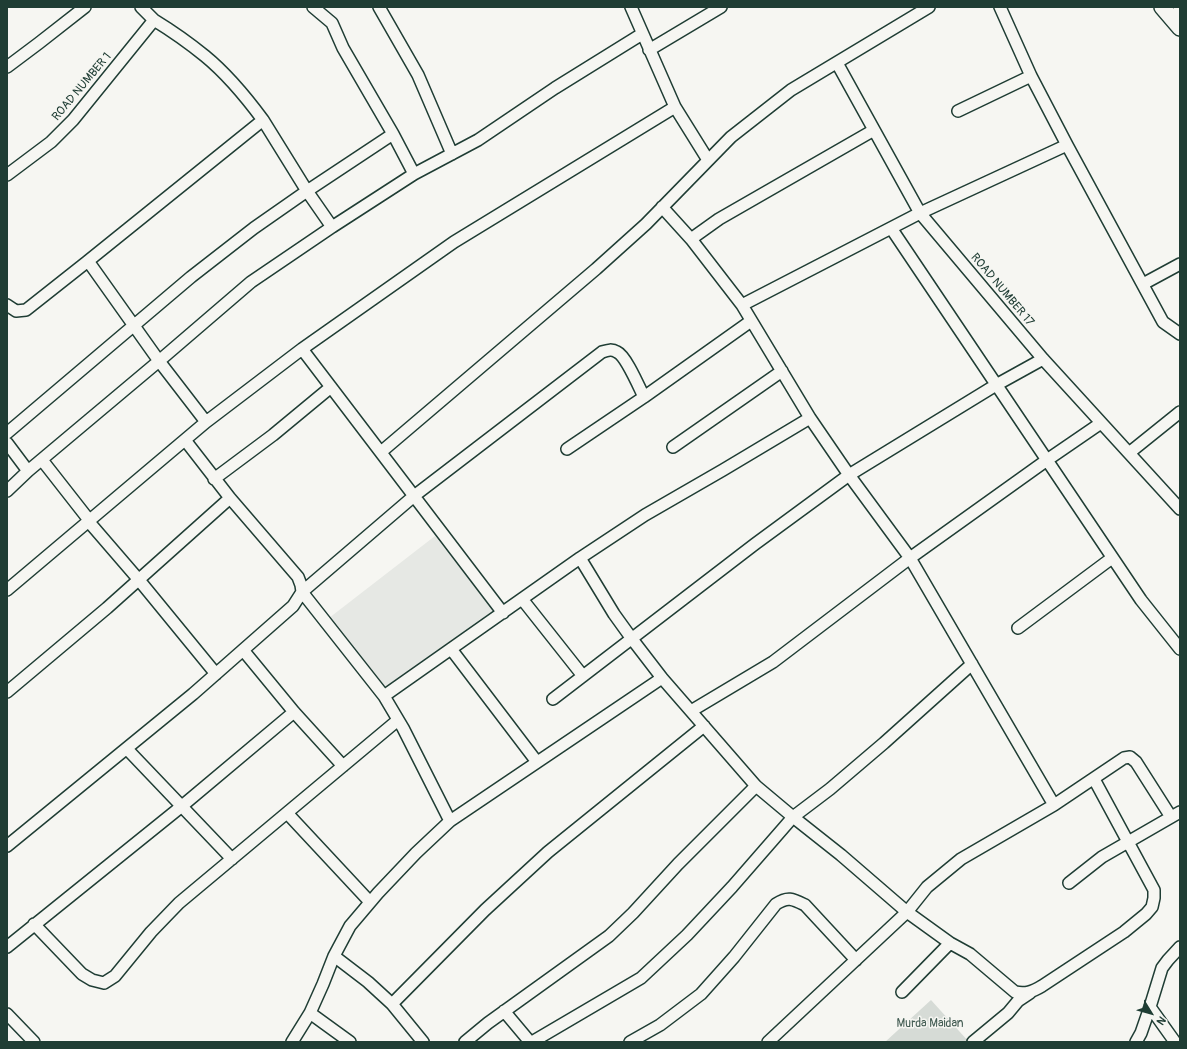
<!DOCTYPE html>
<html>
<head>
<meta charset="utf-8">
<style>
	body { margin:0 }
	#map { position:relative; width:1187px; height:1049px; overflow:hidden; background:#f6f6f2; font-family:Pangolin,sans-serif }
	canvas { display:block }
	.frame { position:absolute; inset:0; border:8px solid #1f3d34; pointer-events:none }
	.north { position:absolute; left:1131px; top:993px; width:40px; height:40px; -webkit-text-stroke:3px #f6f6f2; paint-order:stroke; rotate:127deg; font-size:11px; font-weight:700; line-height:16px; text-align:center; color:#1f3d34 }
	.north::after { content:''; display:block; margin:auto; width:14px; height:18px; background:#1f3d34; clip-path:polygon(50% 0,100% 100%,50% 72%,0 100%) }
</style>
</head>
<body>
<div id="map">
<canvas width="1187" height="1049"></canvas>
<div class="frame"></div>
<div class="north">N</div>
</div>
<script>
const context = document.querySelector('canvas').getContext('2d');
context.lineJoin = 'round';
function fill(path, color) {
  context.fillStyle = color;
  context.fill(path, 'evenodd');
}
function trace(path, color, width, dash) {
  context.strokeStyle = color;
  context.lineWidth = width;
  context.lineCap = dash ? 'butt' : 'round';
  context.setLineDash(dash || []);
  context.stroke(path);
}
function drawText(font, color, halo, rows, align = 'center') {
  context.font = font + ' Pangolin,sans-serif';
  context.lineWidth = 3;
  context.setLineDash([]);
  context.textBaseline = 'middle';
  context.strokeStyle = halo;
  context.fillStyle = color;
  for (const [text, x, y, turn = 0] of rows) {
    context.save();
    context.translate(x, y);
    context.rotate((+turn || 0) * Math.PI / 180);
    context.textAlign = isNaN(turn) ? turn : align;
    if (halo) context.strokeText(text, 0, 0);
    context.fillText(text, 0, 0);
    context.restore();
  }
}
fill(new Path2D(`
	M435 536 494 611 388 691 329 618Z`), '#e6e8e4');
fill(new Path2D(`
	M931 1000 969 1042H885Z`), '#d6dbd6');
const street = new Path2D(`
	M313 7 332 23 343 48 393 134 414 174
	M379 7 418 75 452 154
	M1000 7 1031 76 1067 145 1163 322 1180 334
	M1170 17 1180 11
	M649 50 721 7
	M837 63 920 213 1043 359 1180 509
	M7 67 39 43 85 7
	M675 107 708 160
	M958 111 1031 76
	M263 120 307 191 332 227
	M7 175 51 142 73 120 154 20 141 7
	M662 207 691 239 742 305 810 418 849 475 910 558 1054 805
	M891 228 1141 600 1180 649
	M691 239 719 219 874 130
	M1143 284 1180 264
	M7 305 16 311 26 310 88 261
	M742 305 920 213 1067 145
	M302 349 503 613
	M206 422 159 361 251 282 332 227 414 174 478 140 555 88 642 34
	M7 433 191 277 254 228 307 191 393 134
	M7 443 28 471 159 361 88 261 263 120C246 97 227 74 205 56 189 43 172 31 154 20
	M673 447 782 371
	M567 449 644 397 751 321
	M381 452 596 269 646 224 731 137 791 90 929 7
	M1129 453 1180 412
	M42 460 89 520V522L139 580 216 674
	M214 479 273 435 331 387
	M7 491 28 471
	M580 558 614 614 632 639 662 678 756 786 793 817 841 855 907 912 950 943 970 954 1015 992C1026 994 1032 992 1042 986L1124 932 1146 914 1152 907 1154 898V890L1094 779
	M7 590 206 422 302 349 454 242 675 107 631 7
	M522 599 583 676
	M1018 628 1112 558
	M451 649 537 762
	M243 650 294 712 343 766
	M7 692 107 608 230 498
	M384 696 580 558 645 515 723 470 810 418
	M553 699 755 544 849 475 996 385 1043 359
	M691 711 773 662 910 558 1047 460 1101 423
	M127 749 232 859
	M287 813 370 902
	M450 821 403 728 384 696 302 592 414 496 602 352C608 350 612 349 617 352 626 356 639 387 644 397
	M7 846 193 694 293 606 302 592 301 585 298 577 230 498 185 440
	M1069 883 1102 857 1180 812
	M34 924 82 974 92 980 104 983 115 976 151 932 179 903 398 720
	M7 947 182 806 294 712
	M334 956 368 982 392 1004 423 1042
	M902 992 950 943
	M392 1004 485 910 548 852 704 726
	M1150 1007 1175 1042
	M504 1011 530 1042
	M310 1013 350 1042
	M7 1014 34 1042
	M292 1042 310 1013 323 984 334 956 350 926 378 893 416 853 450 821 662 678
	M465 1042 488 1023 609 936 633 913 678 864 756 786
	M532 1042 641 978 687 935 732 887 793 817 830 789 884 743 972 664
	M630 1042 660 1025 701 994 734 957 776 904C788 896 793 899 805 905L856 960
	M768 1042 907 912 927 887 961 859 1054 805 1124 758 1130 757 1136 762 1171 817
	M973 1042 1008 1013 1018 1001 1030 993
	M1136 1042 1141 1033 1150 1007 1162 968 1168 960 1180 947`);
const secondary = new Path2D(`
	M1162 7 1180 28`);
trace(street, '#1f3d34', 14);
trace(secondary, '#1f3d34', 18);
trace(street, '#f6f6f2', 11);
trace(secondary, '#f6f6f2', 15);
drawText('12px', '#1f3d34', '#f6f6f2', [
	["ROAD NUMBER 1",82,87,-50],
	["ROAD NUMBER 17",1002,290,50]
]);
drawText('12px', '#445d54', '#f6f6f2', [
	["Murda Maidan",930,1024]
]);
</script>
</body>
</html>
